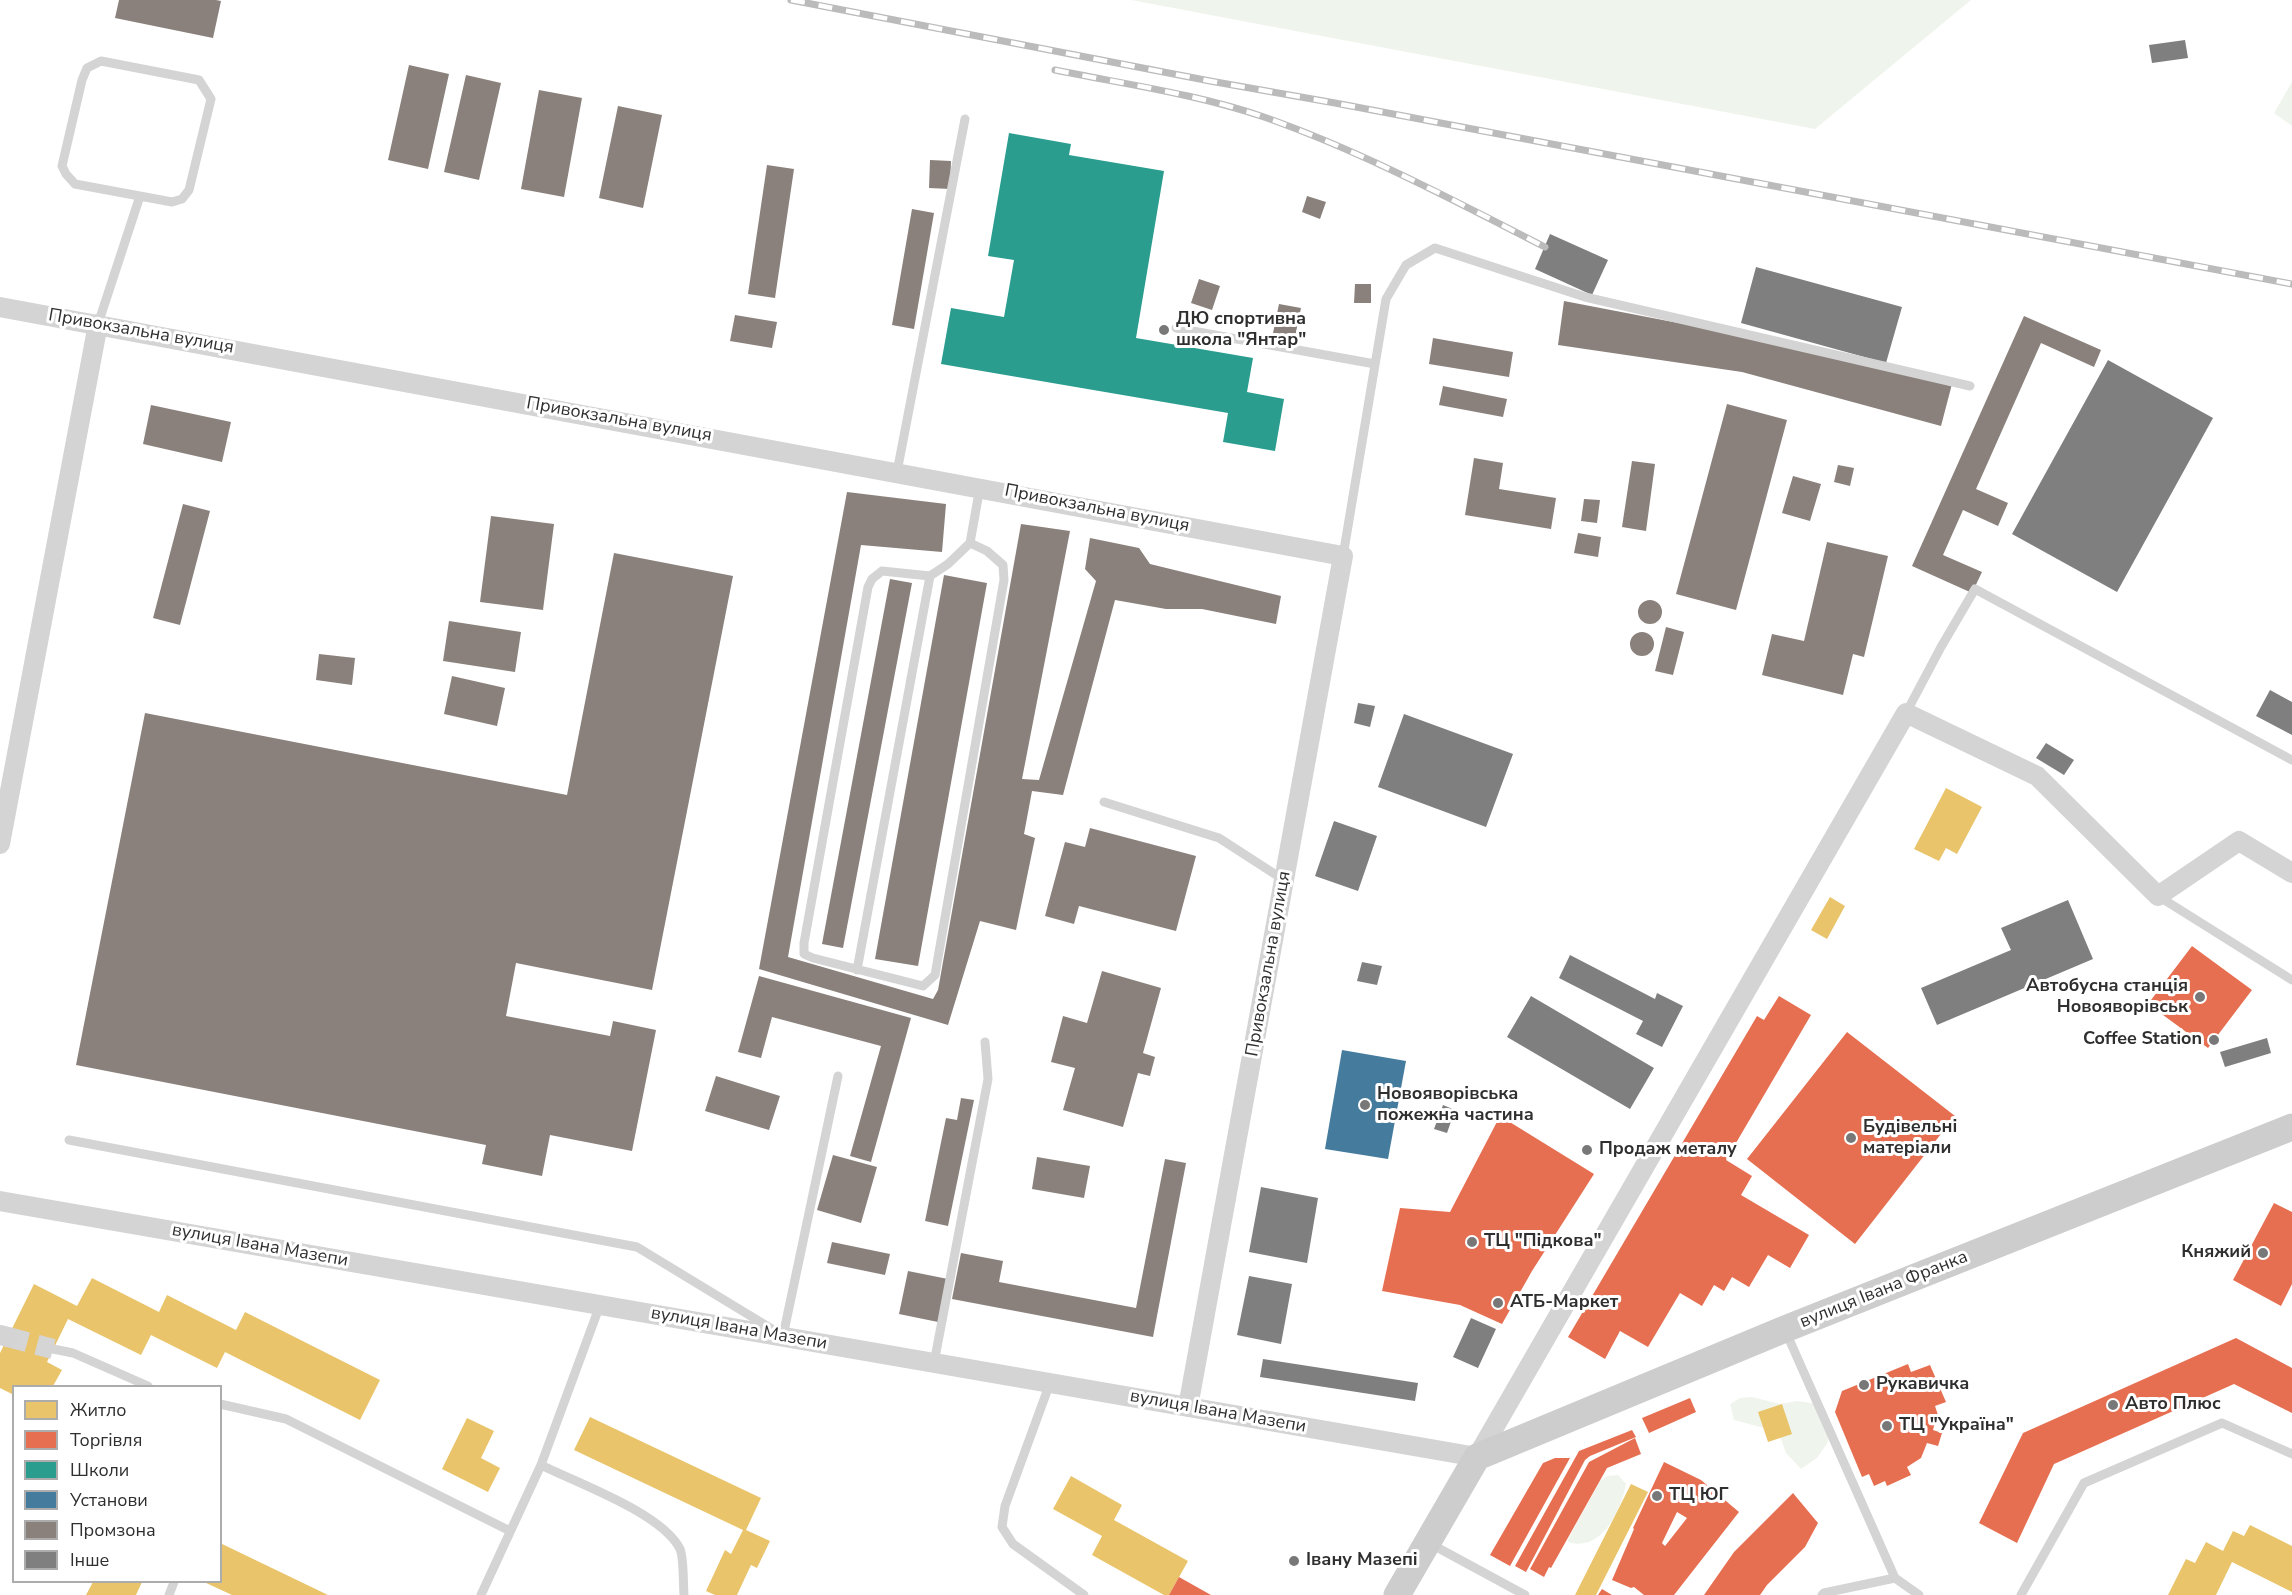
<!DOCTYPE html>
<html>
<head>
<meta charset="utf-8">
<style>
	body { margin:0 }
	#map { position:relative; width:2292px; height:1595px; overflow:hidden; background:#fff; font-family:"Nunito Sans",sans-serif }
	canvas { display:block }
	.legend { position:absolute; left:12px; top:1385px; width:210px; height:198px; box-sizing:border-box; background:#fff; border:2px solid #acacac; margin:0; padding:8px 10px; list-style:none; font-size:18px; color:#2f2f2f }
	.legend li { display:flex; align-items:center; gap:12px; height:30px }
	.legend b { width:30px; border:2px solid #acacac }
</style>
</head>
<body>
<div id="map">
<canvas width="2292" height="1595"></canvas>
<ul class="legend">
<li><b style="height:16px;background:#e9c46a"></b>Житло</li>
<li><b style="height:16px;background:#e76f51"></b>Торгівля</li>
<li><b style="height:16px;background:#2a9d8f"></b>Школи</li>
<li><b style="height:16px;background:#457b9d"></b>Установи</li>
<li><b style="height:16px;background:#8a817c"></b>Промзона</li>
<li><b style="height:16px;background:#7f7f7f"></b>Інше</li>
</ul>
</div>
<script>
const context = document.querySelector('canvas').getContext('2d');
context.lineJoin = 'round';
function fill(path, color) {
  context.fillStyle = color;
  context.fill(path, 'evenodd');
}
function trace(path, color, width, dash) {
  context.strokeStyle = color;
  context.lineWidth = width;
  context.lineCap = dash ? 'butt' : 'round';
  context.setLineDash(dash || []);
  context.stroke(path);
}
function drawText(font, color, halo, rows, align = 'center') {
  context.font = font + ' "Nunito Sans",sans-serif';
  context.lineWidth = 6;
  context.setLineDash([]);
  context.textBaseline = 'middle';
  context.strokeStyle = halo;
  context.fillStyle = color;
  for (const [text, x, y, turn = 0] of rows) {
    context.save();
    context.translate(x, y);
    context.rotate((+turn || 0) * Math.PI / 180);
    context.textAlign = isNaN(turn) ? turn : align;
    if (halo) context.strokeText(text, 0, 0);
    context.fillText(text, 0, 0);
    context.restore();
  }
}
fill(new Path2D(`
	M1131 0H1971L1815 129Z
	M2292 82V126L2274 113Z
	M1752 1397 1780 1404 1797 1401 1812 1403 1826 1410 1828 1442 1817 1458 1801 1469 1786 1453 1781 1439 1768 1429 1734 1420 1730 1404 1740 1398Z
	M1618 1475 1626 1484C1621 1510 1602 1553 1568 1542V1539L1600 1481 1607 1476Z`), '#eff5ec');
fill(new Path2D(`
	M1946 788 1982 807 1957 854 1946 848 1939 861 1914 849Z
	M1830 897 1845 906 1827 939 1811 930Z
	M92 1278 159 1312 167 1295 236 1330 245 1312 380 1380 360 1420 225 1352 217 1368 151 1335 141 1355 68 1319 47 1362 62 1370 53 1386H14V1395L0 1388V1353L34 1284 77 1306Z
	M1782 1404 1792 1434 1768 1442 1758 1412Z
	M590 1417 761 1498 746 1530 770 1541 757 1568 751 1565 737 1595H715L706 1591 725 1550 731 1554 743 1530 574 1450Z
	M467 1418 494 1431 481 1458 500 1468 488 1492 442 1469Z
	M1071 1476 1122 1505 1114 1520 1188 1561 1169 1595H1164L1092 1555 1102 1536 1053 1509Z
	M1631 1484 1648 1492 1596 1595H1575Z
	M2250 1525 2292 1546V1592L2232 1562 2216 1595H2168L2186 1559 2195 1563 2206 1542 2223 1551 2233 1531 2244 1536Z
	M220 1543 328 1595H232L204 1582H220Z
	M93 1582H142L136 1595H86Z`), '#e9c46a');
fill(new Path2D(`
	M2192 946 2252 990 2208 1048 2148 1004Z
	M1779 996 1811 1015 1726 1160 1752 1176 1741 1195 1809 1235 1790 1268 1768 1255 1749 1287 1732 1277 1724 1291 1714 1285 1702 1306 1680 1293 1648 1347 1620 1331 1605 1359 1568 1337 1757 1016 1764 1020Z
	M1847 1032 1955 1116 1855 1244 1747 1159Z
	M1500 1116 1594 1174 1532 1271 1502 1324 1460 1305 1382 1291 1400 1208 1450 1212Z
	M2274 1203 2292 1212V1284L2281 1306 2233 1280Z
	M2236 1338 2292 1368V1413L2234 1384 2054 1464 2017 1543 1979 1523 2023 1433Z
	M1908 1364 1911 1372 1930 1365 1946 1402 1935 1406 1940 1421 1935 1422 1933 1430 1942 1433 1938 1446 1927 1443 1921 1458 1907 1467 1911 1475 1887 1486 1885 1481 1874 1486 1869 1474 1862 1477 1835 1412 1842 1391Z
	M1690 1398 1696 1412 1649 1433 1642 1418Z
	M1632 1430 1636 1437 1590 1456 1585 1460 1526 1572 1515 1566 1579 1451Z
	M1635 1438 1641 1454 1607 1468 1551 1568 1549 1567 1544 1577 1530 1569 1589 1462Z
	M1555 1458H1570L1510 1566 1490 1555 1543 1463Z
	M1664 1462 1701 1480 1739 1512 1674 1595H1644L1634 1587 1631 1588 1612 1580 1634 1529 1633 1528ZM1677 1512 1687 1518 1665 1546 1662 1543Z
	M1793 1493 1818 1523 1805 1547 1767 1585 1760 1595H1704L1734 1552Z
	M1179 1577 1211 1595H1169Z
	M1602 1589 1612 1595H1598Z`), '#e76f51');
fill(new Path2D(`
	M1009 133 1071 144 1069 155 1164 171 1136 338 1253 358 1247 392 1284 399 1275 451 1223 442 1228 413 941 364 951 308 1004 317 1014 260 988 256Z`), '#2a9d8f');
fill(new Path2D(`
	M1342 1050 1406 1061 1388 1159 1325 1149Z`), '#457b9d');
fill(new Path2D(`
	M119 0H216L221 1 213 38 115 18Z
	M409 65 449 74 428 169 388 160Z
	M466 75 501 83 479 180 444 172Z
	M539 90 582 98 564 197 521 189Z
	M618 106 662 115 643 208 599 198Z
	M930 160 951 161 950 189 929 188Z
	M767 165 794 169 775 298 748 294Z
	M1307 196 1326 202 1320 219 1302 212Z
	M912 209 934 213 914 329 892 325Z
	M1199 279 1220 286 1212 310 1191 303Z
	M1355 284H1371V303H1354Z
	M1564 301 1746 336 1952 384 1941 426 1742 372 1558 345Z
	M1279 304 1301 308 1294 342 1272 338Z
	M735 315 777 322 772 348 730 341Z
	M2024 316 2101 350 2094 367 2041 343 1976 489 2008 503 1998 526 1963 510 1943 555 1982 572 1972 593 1912 566Z
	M1433 338 1513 352 1509 377 1429 364Z
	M1443 386 1507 399 1503 417 1439 405Z
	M1727 404 1787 420 1736 610 1676 594Z
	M151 405 231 422 222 462 143 444Z
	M1474 458 1503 463 1499 489 1556 498 1551 529 1465 515Z
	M1632 461 1655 464 1646 531 1622 527Z
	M1838 465 1854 468 1850 486 1834 482Z
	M1793 476 1821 484 1810 521 1782 513Z
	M847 492 946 504 942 552 861 545 788 957 933 999 938 990 1021 524 1070 531 1022 779 1039 780 1096 581 1085 569 1090 538 1139 548 1150 564 1281 596 1276 624 1202 609H1166L1115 600 1063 795 1032 791 1024 834 1035 838 1016 930 980 921 948 1025 759 969Z
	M1584 499 1600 500 1597 523 1581 521Z
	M183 504 210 511 180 625 153 618Z
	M491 516 554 524 543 610 480 602Z
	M1578 533 1601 537 1598 557 1574 553Z
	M1827 542 1888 556 1864 657 1853 654 1843 695 1762 675 1772 634 1804 641Z
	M614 553 733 576 652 990 516 963 506 1016 610 1036 613 1021 656 1030 632 1151 550 1135 542 1176 482 1164 486 1145 76 1065 145 713 567 795Z
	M944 575 987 583 918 966 875 959Z
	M890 579 912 583 843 948 822 944Z
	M1638 612a12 12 0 1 1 24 0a12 12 0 1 1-24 0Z
	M449 621 521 632 515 672 443 661Z
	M1666 627 1684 632 1673 675 1655 671Z
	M1630 644a12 12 0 1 1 24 0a12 12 0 1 1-24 0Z
	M319 654 355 658 352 685 316 680Z
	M452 676 505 688 497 726 444 714Z
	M1090 828 1196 856 1176 931 1079 906 1074 924 1045 916 1065 842 1085 847Z
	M1102 971 1161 988 1143 1053 1155 1057 1150 1076 1138 1073 1123 1127 1063 1110 1075 1068 1051 1062 1063 1016 1087 1023Z
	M759 976 911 1018 871 1162 850 1156 881 1046 772 1017 761 1058 738 1052Z
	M716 1076 780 1096 769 1130 705 1111Z
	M961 1098 974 1100 948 1226 925 1221 946 1118 957 1120Z
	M833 1155 877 1167 861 1223 817 1210Z
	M1037 1157 1090 1166 1084 1198 1032 1189Z
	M1165 1159 1186 1163 1153 1337 952 1299 961 1253 1003 1261 999 1282 1136 1308Z
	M832 1242 890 1254 885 1275 827 1263Z
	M908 1271 948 1279 938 1322 899 1314Z`), '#8a817c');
fill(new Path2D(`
	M2185 40 2188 58 2152 63 2149 45Z
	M1550 234 1608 260 1592 295 1535 269Z
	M1756 267 1902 307 1886 363 1741 323Z
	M2108 360 2213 418 2117 592 2012 534Z
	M2270 690 2292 702V735L2256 716Z
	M1358 703 1375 706 1370 727 1354 723Z
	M1404 714 1513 754 1486 827 1378 787Z
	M2046 743 2074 760 2064 775 2036 758Z
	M1334 821 1377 836 1358 891 1315 876Z
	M2068 900 2093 959 1937 1025 1921 988 2011 950 2001 928Z
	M1570 955 1655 999 1657 993 1683 1006 1662 1047 1636 1034 1643 1021 1559 978Z
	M1362 962 1382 966 1377 985 1357 981Z
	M1531 996 1654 1068 1630 1109 1507 1037Z
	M2267 1038 2271 1053 2225 1067 2220 1052Z
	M1443 1105 1455 1110 1447 1133 1434 1129Z
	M1261 1187 1318 1198 1307 1263 1249 1252Z
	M1249 1276 1292 1284 1281 1344 1237 1335Z
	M1471 1318 1496 1329 1478 1368 1453 1357Z
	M1263 1359 1418 1383 1415 1401 1260 1377Z`), '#7f7f7f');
trace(new Path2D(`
	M8 1337 53 1349`), '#d5d5d5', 20, [20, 10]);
trace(new Path2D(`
	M101 61 199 80 211 99 189 190 182 199 172 202 75 184 66 174 62 166 82 80 87 68Z
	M98 324 140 196
	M1176 328 1375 364
	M897 472 965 119
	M970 543 987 551 1003 565 1004 580 935 975 923 986 813 958 804 954V943L868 587 872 579 882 571 930 576 948 564Z
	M970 543 980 487
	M1343 556 1386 299 1406 265 1435 248 1585 297 1970 386
	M1906 713 1941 647 1975 589 2292 760
	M1104 802 1219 838 1284 880
	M2158 896 2292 980
	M857 970 930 576
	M69 1140 637 1247 772 1329
	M1785 1330 1895 1578 1919 1595
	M783 1336 838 1076
	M53 1349 73 1353 148 1386
	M934 1363 988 1079 985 1042
	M1050 1383 1005 1506 1002 1527 1013 1544 1084 1595
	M220 1404 286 1419 510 1531
	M541 1465C577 1483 662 1513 680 1549 684 1558 683 1583 684 1595
	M1429 1543 1525 1595
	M169 1595 174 1582
	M481 1595 541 1465 600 1305
	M1822 1595 1824 1593 1895 1578
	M2021 1595 2084 1483 2222 1423 2292 1454`), '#d4d4d4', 9);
trace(new Path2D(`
	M0 307 1343 556 1188 1407
	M0 844 98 324
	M0 1201 1477 1457 1906 713 2037 776 2158 896 2239 841 2292 873
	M0 1335 8 1337`), '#d4d4d4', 20);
trace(new Path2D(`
	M1397 1595 1477 1457 1785 1329 2292 1127`), '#cdcdcd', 27);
const rail = new Path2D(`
	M791 0 1210 81 1335 103 2292 284
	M1055 70C1124 84 1197 94 1264 117 1361 151 1453 200 1545 247`);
trace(rail, '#bbb', 7);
trace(rail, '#fff', 4.5, [14]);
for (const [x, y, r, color] of [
	[1164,330,6,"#787878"],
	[2200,997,6,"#787878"],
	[2214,1040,6,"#787878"],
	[1365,1105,6,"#787878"],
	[1851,1138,6,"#787878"],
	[1587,1150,6,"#787878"],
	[1472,1242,6,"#787878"],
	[2263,1253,6,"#787878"],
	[1498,1303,6,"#787878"],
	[1864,1385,6,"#787878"],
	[2113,1405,6,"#787878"],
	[1887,1426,6,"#787878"],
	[1657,1496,6,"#787878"],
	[1294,1561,6,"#787878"]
]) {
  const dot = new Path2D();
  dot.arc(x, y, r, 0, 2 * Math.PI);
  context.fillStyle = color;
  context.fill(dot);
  trace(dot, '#fff', 2);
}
drawText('bold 18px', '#2f2f2f', '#fff', [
	["ДЮ спортивна",1176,320],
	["школа \"Янтар\"",1176,341],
	["Автобусна станція",2188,987,"right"],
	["Новояворівськ",2188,1008,"right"],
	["Coffee Station",2202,1040,"right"],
	["Новояворівська",1377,1095],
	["пожежна частина",1377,1116],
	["Будівельні",1863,1128],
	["матеріали",1863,1149],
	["Продаж металу",1599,1150],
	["ТЦ \"Підкова\"",1484,1242],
	["Княжий",2251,1253,"right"],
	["АТБ-Маркет",1510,1303],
	["Рукавичка",1876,1385],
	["Авто Плюс",2125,1405],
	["ТЦ \"Україна\"",1899,1426],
	["ТЦ ЮГ",1669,1496],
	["Івану Мазепі",1306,1561]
], 'left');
drawText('18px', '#2f2f2f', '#fff', [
	["Привокзальна вулиця",141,332,10],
	["Привокзальна вулиця",619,420,10],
	["Привокзальна вулиця",1097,509,11],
	["Привокзальна вулиця",1269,964,-80],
	["вулиця Івана Мазепи",260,1246,10],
	["вулиця Івана Франка",1884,1290,-22],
	["вулиця Івана Мазепи",739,1329,10],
	["вулиця Івана Мазепи",1218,1412,10]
]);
</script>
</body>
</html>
